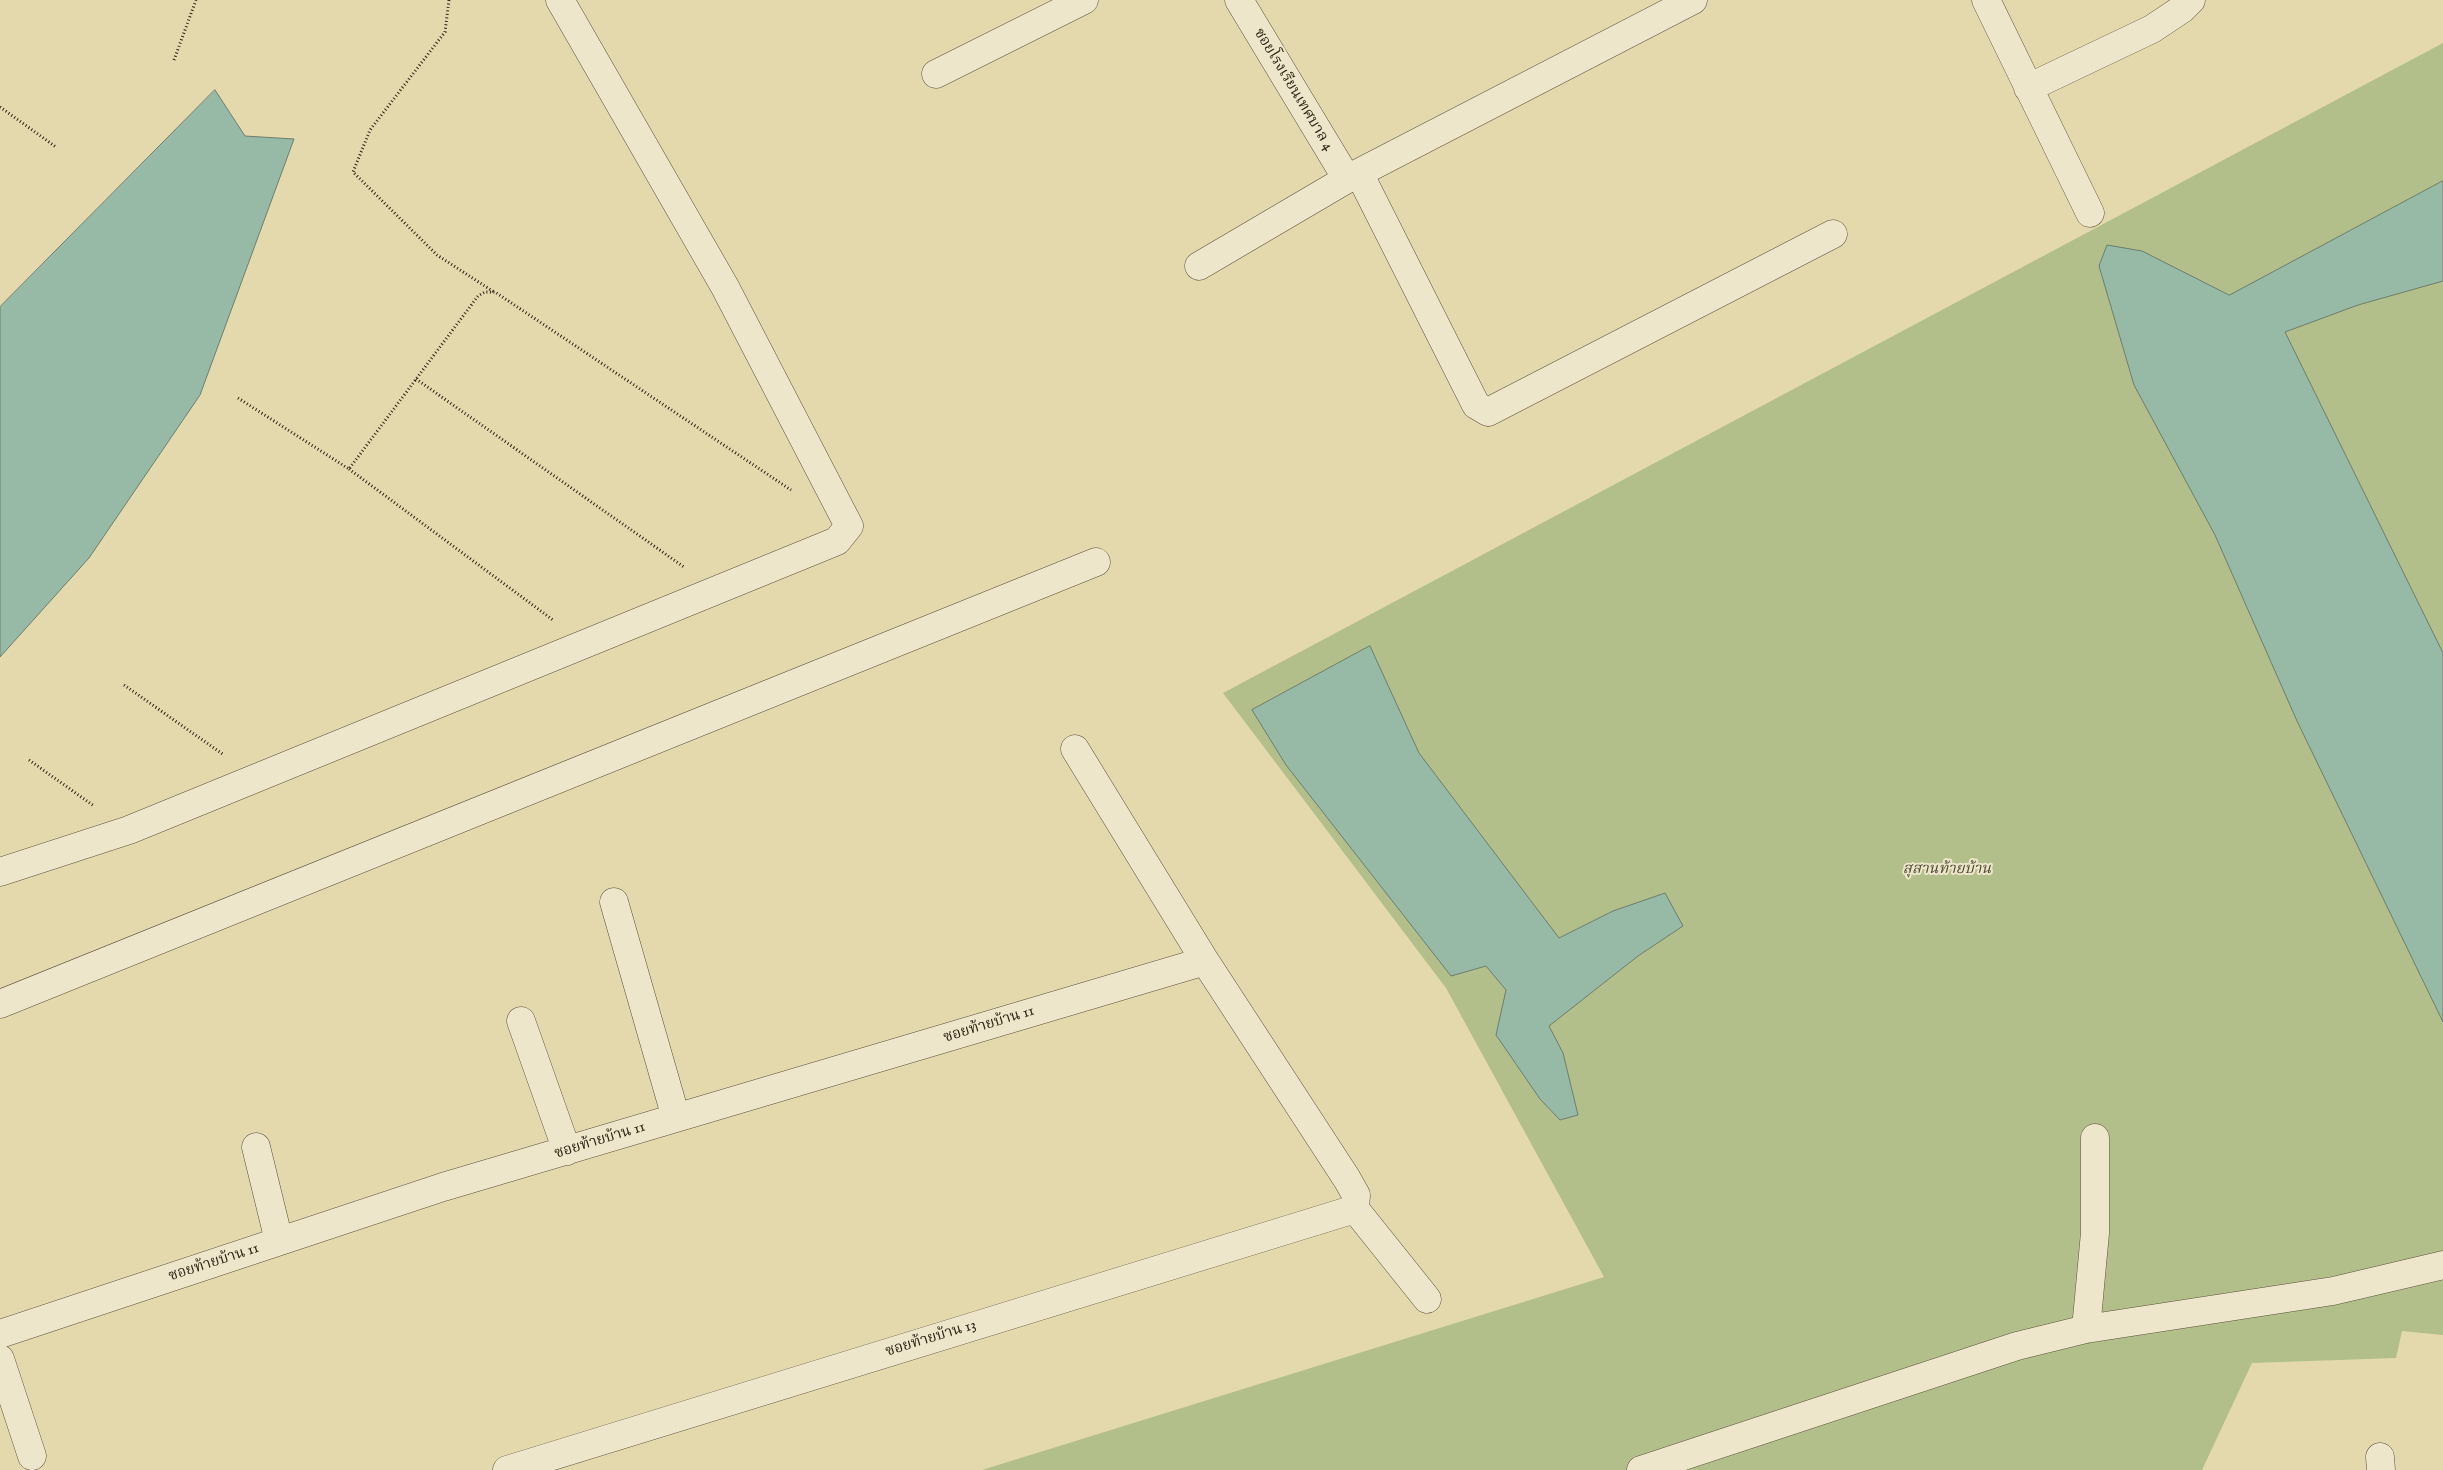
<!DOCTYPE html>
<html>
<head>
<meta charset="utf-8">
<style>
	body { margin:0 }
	canvas { display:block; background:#e4d8ad }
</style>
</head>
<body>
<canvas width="2443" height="1470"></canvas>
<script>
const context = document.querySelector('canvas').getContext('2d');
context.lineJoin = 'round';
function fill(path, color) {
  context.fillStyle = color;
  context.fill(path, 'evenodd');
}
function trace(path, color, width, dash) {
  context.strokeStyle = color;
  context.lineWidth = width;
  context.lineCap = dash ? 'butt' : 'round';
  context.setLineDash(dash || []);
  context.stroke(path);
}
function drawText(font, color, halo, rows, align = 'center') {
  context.font = font + ' "IM FELL English","Noto Serif Thai",serif';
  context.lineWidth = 4;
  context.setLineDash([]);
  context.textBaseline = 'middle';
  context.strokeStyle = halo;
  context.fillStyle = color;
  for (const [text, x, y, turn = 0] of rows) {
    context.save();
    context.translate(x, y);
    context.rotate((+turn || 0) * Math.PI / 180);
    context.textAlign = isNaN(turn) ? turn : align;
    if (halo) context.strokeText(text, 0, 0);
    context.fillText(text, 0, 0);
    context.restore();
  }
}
fill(new Path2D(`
	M2443 43V1335L2402 1331 2396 1358 2252 1363 2202 1470H982L1604 1277 1446 988 1223 693Z`), '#b2bf8b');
const water = new Path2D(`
	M215 90 245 136 294 139 200 395 89 558 0 657V307Z
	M2443 181V281L2358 305 2285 332 2443 653V1022L2297 721 2215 535 2134 385 2099 266 2107 245 2142 251 2229 295Z
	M1370 646 1419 753 1559 938 1613 911 1665 893 1683 926 1638 956 1549 1026 1563 1053 1578 1115 1560 1120 1540 1099 1496 1035 1506 990 1486 966 1451 976 1286 765 1252 710Z`);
fill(water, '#96baa6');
trace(water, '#6d7e6d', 1);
const minor = new Path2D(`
	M1239 0 1347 179
	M1986 0 2090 213
	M936 74 1084 0
	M2028 88 2152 29 2182 9 2191 0
	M1359 173 1476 405 1488 412 1833 234
	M1199 266 1347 179 1693 0
	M1075 749 1205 961 1347 1179 1356 1195 1355 1209 1427 1299
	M0 872 129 830 837 541 849 526 725 287 560 0
	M614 902 676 1118
	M0 1004 1096 562
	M521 1021 567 1151
	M256 1147 279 1241
	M2086 1329 2095 1233V1138
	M0 1334 443 1187 1205 961
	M0 1359 32 1456
	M2380 1457 2381 1470
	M507 1470 1355 1209
	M1641 1470 2017 1346 2086 1329 2333 1291 2443 1265`);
trace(minor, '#5c523c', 29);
trace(new Path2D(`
	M449 0 445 32 370 130 353 172 437 255 494 292
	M174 60 196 0
	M0 107 56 147
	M416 379 684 567
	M238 398 349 469 478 296 485 292H495L791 490
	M349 469 553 620
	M124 685 224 755
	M29 760 94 806`), '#2f2517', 3, [1, 2.5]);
trace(minor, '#ede6ca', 28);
drawText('15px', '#2f2517', '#ede6ca', [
	["ซอยโรงเรียนเทศบาล 4",1293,90,59],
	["ซอยท้ายบ้าน 11",989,1025,-17],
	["ซอยท้ายบ้าน 11",600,1141,-17],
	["ซอยท้ายบ้าน 11",214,1263,-18],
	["ซอยท้ายบ้าน 13",931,1339,-17]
]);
drawText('italic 15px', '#504c34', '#ede6ca', [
	["สุสานท้ายบ้าน",1947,870]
]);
</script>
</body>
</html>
